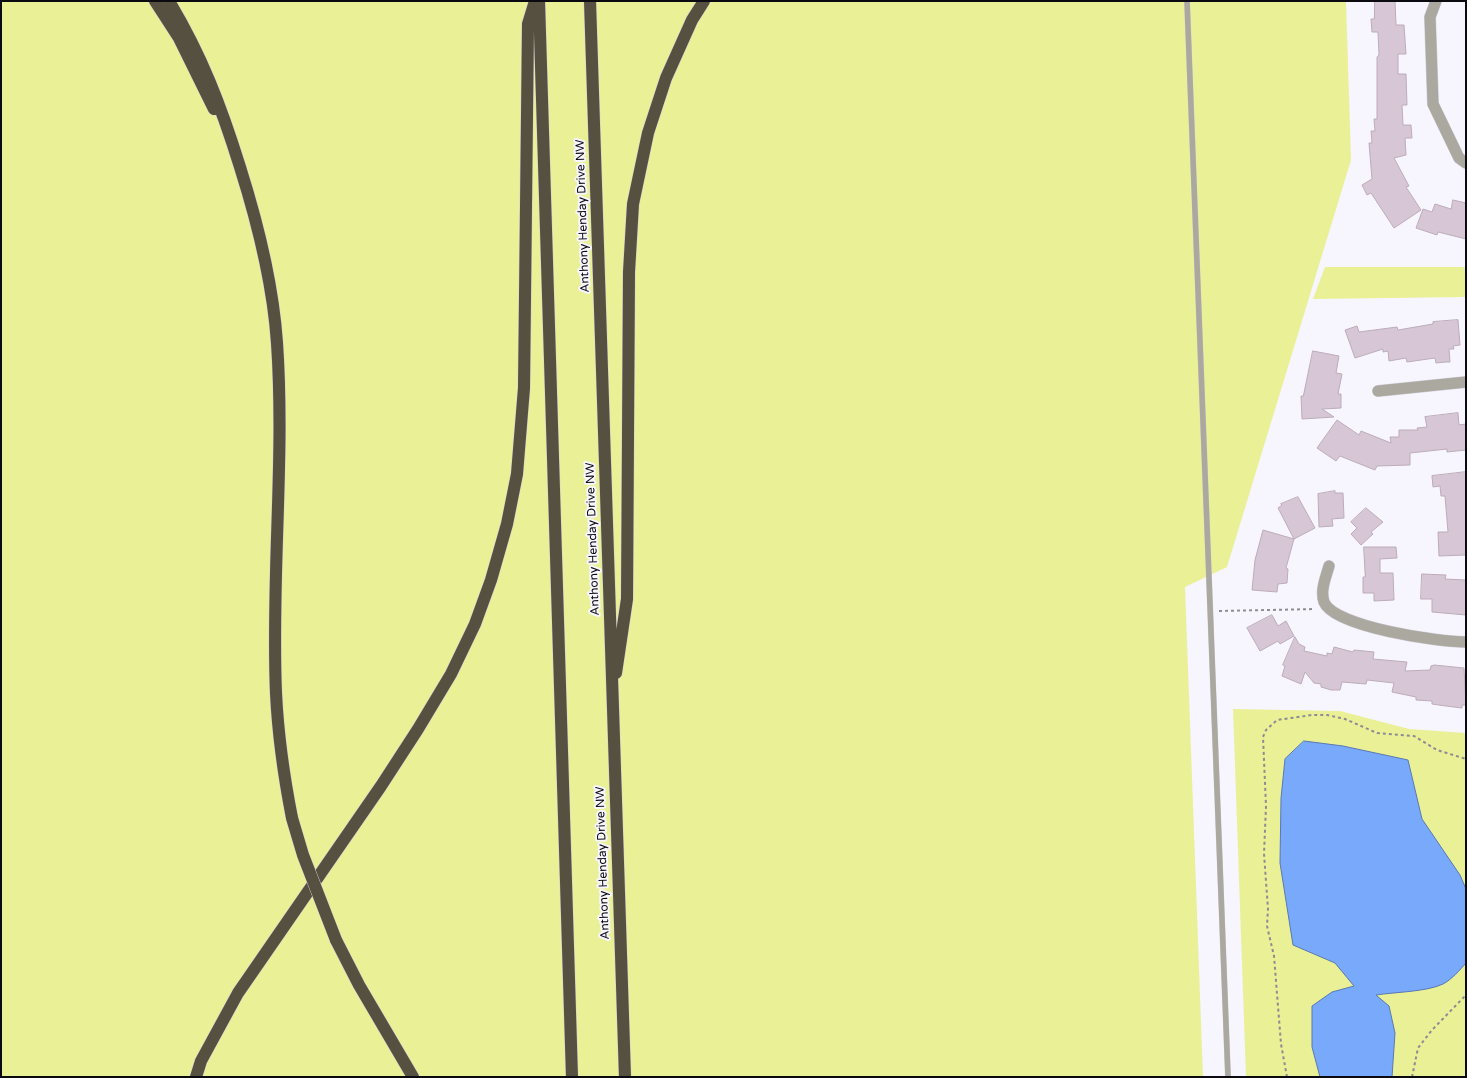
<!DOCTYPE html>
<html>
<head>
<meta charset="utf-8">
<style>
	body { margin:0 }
	#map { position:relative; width:1467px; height:1078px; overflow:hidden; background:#f7f5fe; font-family:"Varela Round",sans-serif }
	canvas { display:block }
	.frame { position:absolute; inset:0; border:2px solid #0c0a11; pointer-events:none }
</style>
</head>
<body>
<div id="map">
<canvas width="1467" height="1078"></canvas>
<div class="frame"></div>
</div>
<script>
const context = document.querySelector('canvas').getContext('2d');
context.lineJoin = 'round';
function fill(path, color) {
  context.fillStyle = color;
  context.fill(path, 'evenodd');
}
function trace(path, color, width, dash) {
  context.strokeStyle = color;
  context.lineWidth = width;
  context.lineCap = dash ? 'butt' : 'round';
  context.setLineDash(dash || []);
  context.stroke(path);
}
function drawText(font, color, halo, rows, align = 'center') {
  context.font = font + ' "Varela Round",sans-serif';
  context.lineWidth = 4;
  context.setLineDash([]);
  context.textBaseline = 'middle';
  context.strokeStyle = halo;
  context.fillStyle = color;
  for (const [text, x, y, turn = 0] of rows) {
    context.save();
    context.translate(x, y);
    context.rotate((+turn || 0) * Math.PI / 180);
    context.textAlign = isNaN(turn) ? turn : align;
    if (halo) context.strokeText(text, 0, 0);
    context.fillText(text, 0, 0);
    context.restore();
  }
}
fill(new Path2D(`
	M1 1H1346L1351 160 1227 567 1185 587 1203 1077H1Z
	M1325 267H1466V297L1313 299Z
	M1233 709 1340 711 1409 729 1466 733V1077H1246Z`), '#eaf095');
const water = new Path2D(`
	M1304 741 1343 746 1408 760 1422 819 1460 875 1466 889V963C1460 970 1451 980 1443 984 1426 992 1395 992 1376 995L1389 1006 1395 1033 1392 1077H1320L1312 1047V1006L1332 992 1354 986 1335 963 1293 945 1280 863 1281 798 1285 759Z`);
fill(water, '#79a9fa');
trace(water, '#5879b4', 1);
const building = new Path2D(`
	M1375 1H1395L1396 25H1404L1406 54H1398V74H1406L1407 105H1402L1403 125H1411L1412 138H1405L1406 155 1394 158 1409 186 1406 187 1421 210 1394 228 1371 193 1367 195 1362 185 1372 179 1369 143H1372L1371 131H1375L1374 119H1377V57L1379 55 1378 32H1372L1371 19H1374Z
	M1453 200 1466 203V239L1438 232 1437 235 1416 228 1423 209 1432 212 1435 204 1451 209Z
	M1458 320 1460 345 1453 346 1454 349H1449L1450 362H1446L1436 363 1435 358 1407 362 1406 358 1389 361 1388 351 1383 352V349L1355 358 1345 330 1357 326 1359 332 1397 327 1398 330 1433 324V322Z
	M1313 351 1339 356 1336 373 1342 374 1338 394H1341V408L1322 409 1334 417 1302 419 1301 396H1303Z
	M1458 413 1459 425 1466 424V450L1447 452V449L1410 453V465L1377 466 1375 470 1340 456 1336 461 1317 448 1337 420 1359 435 1361 431 1391 443 1390 437H1399V430H1418L1417 428 1427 427 1425 417Z
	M1466 472V555L1439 556 1438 532H1448L1445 496H1441L1440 486 1433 487 1432 476Z
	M1335 491V493H1343L1344 518 1332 519 1333 526 1319 527 1318 494Z
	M1298 497 1315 528 1294 539 1286 568 1288 569 1287 583 1278 584 1277 592 1252 590 1255 560 1263 530 1294 539 1278 508 1282 505 1281 504Z
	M1366 508 1383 522 1371 532 1373 534 1361 545 1351 534 1357 528 1351 522Z
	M1364 547H1396L1397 558 1380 559V573H1393L1394 600 1374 601V593H1363V577H1365Z
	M1422 574 1446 575 1445 579 1466 580V615L1432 612V599H1421Z
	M1272 615 1278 626 1286 621 1294 636 1280 644 1278 641 1260 651 1247 628Z
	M1295 637 1299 644 1305 647 1304 651 1327 656V653L1332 654 1334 647 1353 652 1354 650 1374 652 1373 659 1407 662 1405 671 1430 670 1431 666 1434 665 1464 668 1466 705H1462V708L1446 706 1432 704V701L1416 700V697L1392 692 1394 683 1367 680 1366 684 1342 682 1340 690H1331L1321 687V684L1314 683 1305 672 1301 684 1282 676 1285 666 1283 665Z`);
fill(building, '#d7c6d5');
trace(building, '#bcacba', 1);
const lane = new Path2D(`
	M1187 1 1228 1077`);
const street = new Path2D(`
	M1436 1 1430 17 1433 104 1459 158 1466 163
	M1378 391 1466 382
	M1329 566C1326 577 1320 590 1324 602 1334 627 1439 642 1466 642`);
const highway = new Path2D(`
	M155 1 179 38 214 109
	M169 1C202 56 221 106 240 167 258 224 273 283 277 343 285 460 271 577 276 693 278 735 284 777 292 818
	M539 1 572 1077
	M590 1 625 1077
	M616 673 627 599 629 272 633 204 648 133 666 78 692 20 704 1
	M336 940 359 985 413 1077
	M196 1077 201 1061 238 993 381 786 418 729 451 674 475 624 491 580 507 524 517 474 524 388 528 24 535 1`);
trace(lane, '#d1cfd8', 6);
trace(street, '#d1cfd8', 12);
trace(highway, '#d1cfd8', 13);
trace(new Path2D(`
	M1219 611 1315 609
	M1287 1077 1281 1044 1274 956 1267 926 1268 909 1264 854 1266 806 1263 737 1266 730 1277 720 1312 715H1327L1345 719 1377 733 1414 736 1437 750 1466 759
	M1412 1077 1418 1048 1432 1030 1466 995`), '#8d8b94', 2, [3, 3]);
trace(lane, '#aaa89f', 5.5);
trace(street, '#aaa89f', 11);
trace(highway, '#55503f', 12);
const highwayBridge = new Path2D(`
	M292 818 303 855 336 940`);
trace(highwayBridge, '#d1cfd8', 13, []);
trace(highwayBridge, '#55503f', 12);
drawText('12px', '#0c0a11', '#f7f5fe', [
	["Anthony Henday Drive NW",583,216,-92],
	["Anthony Henday Drive NW",593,539,-92],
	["Anthony Henday Drive NW",603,863,-92]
]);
</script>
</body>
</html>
